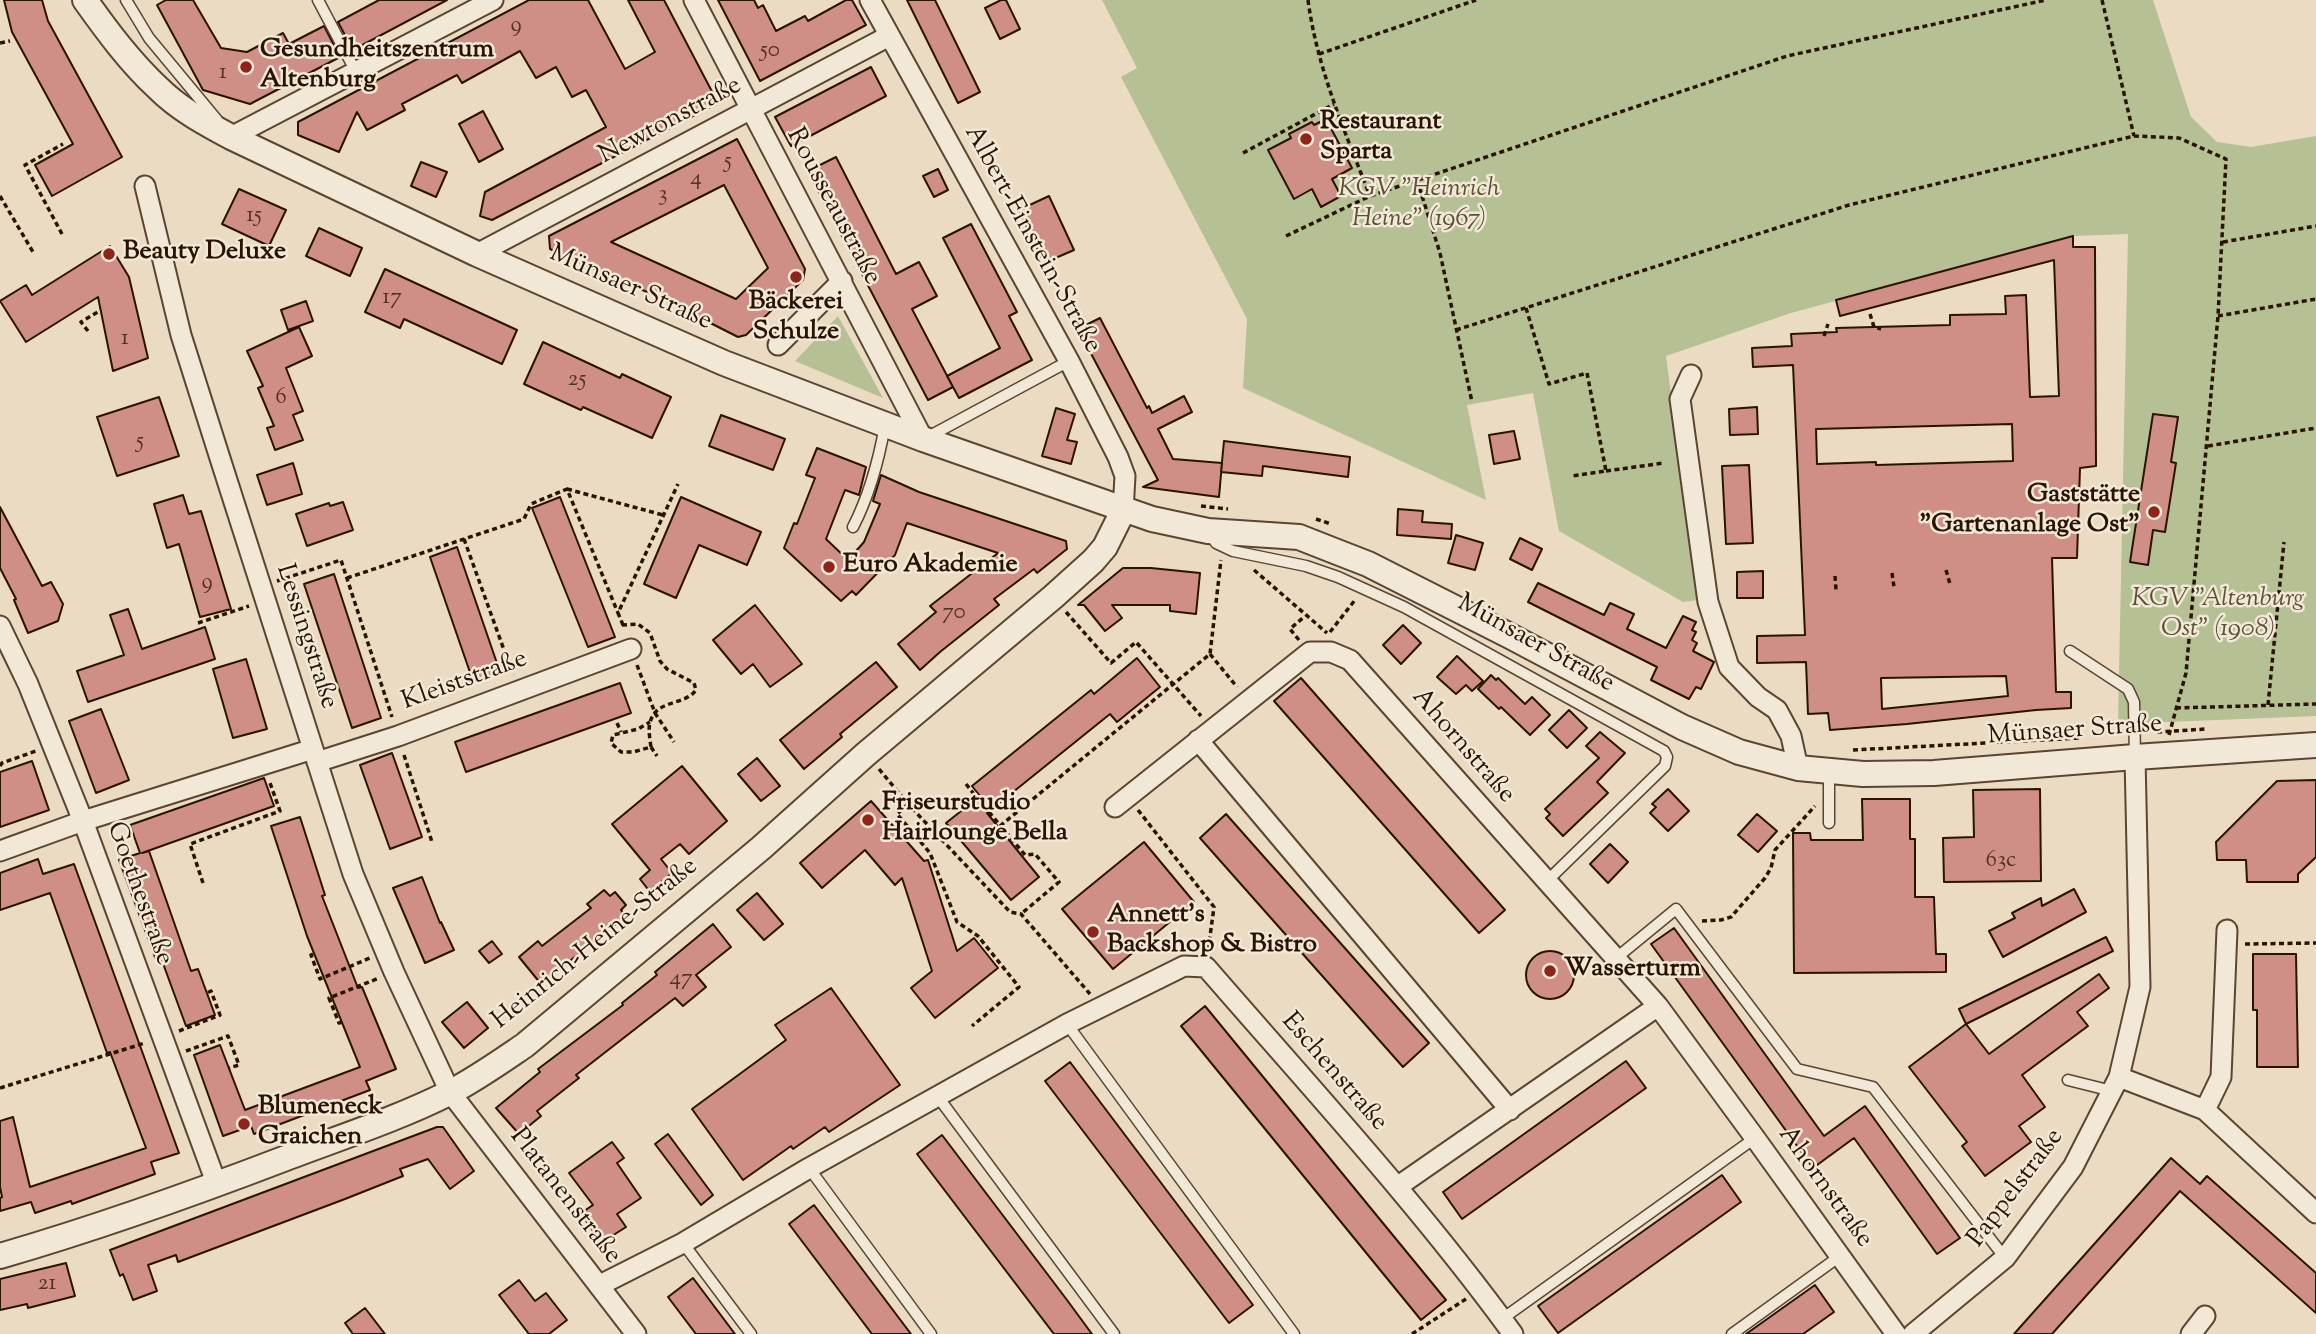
<!DOCTYPE html>
<html>
<head>
<meta charset="utf-8">
<style>
	body { margin:0 }
	canvas { display:block; background:#eadbc2 }
</style>
</head>
<body>
<canvas width="2316" height="1334"></canvas>
<script>
const context = document.querySelector('canvas').getContext('2d');
context.lineJoin = 'round';
function fill(path, color) {
  context.fillStyle = color;
  context.fill(path, 'evenodd');
}
function trace(path, color, width, dash) {
  context.strokeStyle = color;
  context.lineWidth = width;
  context.lineCap = dash ? 'butt' : 'round';
  context.setLineDash(dash || []);
  context.stroke(path);
}
function drawText(font, color, halo, rows, align = 'center') {
  context.font = font + ' "Sorts Mill Goudy",serif';
  context.lineWidth = 5;
  context.setLineDash([]);
  context.textBaseline = 'middle';
  context.strokeStyle = halo;
  context.fillStyle = color;
  for (const [text, x, y, turn = 0] of rows) {
    context.save();
    context.translate(x, y);
    context.rotate((+turn || 0) * Math.PI / 180);
    context.textAlign = isNaN(turn) ? turn : align;
    if (halo) context.strokeText(text, 0, 0);
    context.fillText(text, 0, 0);
    context.restore();
  }
}
fill(new Path2D(`
	M1102 0H2153L2191 117 2217 142 2251 147 2316 136V716L2118 724 2128 234 2073 236 1791 313 1666 356 1698 600 1683 602 1559 531 1533 393 1467 405 1486 500 1243 388 1247 319 1121 77 1137 68Z
	M838 316 883 398 795 361Z`), '#b5c094');
const building = new Path2D(`
	M4 0H42L48 21 122 157 52 196 35 165 73 144 12 32Z
	M166 0H193L221 48 247 52 283 33 289 44 324 26 340 57 250 104 203 90 157 5Z
	M379 0H447L353 50 338 22Z
	M529 0H588L625 69 655 52 628 0H664L718 103 492 220 480 216 485 192 606 127 586 90 572 97 556 67 536 78 520 51 462 83 457 75 402 104 405 110 367 130 357 112 339 152 298 135V122Z
	M718 0H754L758 8 763 5 776 31 805 16 808 21 846 0H852L866 25 760 81Z
	M907 0H935L980 92 958 103Z
	M1001 0H1006L1020 29 1000 39 985 8Z
	M871 67 886 96 791 146 775 117Z
	M483 111 503 149 479 162 459 124Z
	M1326 119 1352 168 1332 179 1341 196 1321 207 1312 189 1294 199 1268 150 1291 138 1289 134 1312 122 1314 125Z
	M737 139 805 269 803 280 746 335 738 337 665 300 550 249 549 236ZM724 185 768 268 736 299 611 242Z
	M836 157 896 274 919 262 937 296 912 309 953 387 928 400 808 171Z
	M421 162 447 172 436 197 411 186Z
	M938 169 948 190 934 197 923 176Z
	M239 189 286 210 269 246 222 224Z
	M1049 196 1074 250 1044 263 1019 210Z
	M971 224 1017 312 1009 316 1032 360 959 398 947 376 1000 348 943 238Z
	M319 228 362 248 350 276 306 256Z
	M2073 236V247H2095L2096 466 2080 468 2077 558H2052L2056 692H2071V708L2036 710 1907 724 1830 730 1828 713 1808 714 1806 662 1757 663V636L1805 635 1793 365 1753 367 1752 348 1792 346 1791 334 1837 332 1836 328 1950 325V315L2006 314 2005 296 2026 295 2030 397 2059 396 2054 260 1840 316 1836 300ZM2012 424 2013 461 1876 465V462L1817 464 1816 429ZM2006 676 2008 696 1882 709 1881 678Z
	M110 246 129 277 148 358 113 371 98 297 26 342 0 301 26 285 32 295Z
	M385 269 517 330 502 364 404 319 400 328 365 312Z
	M306 301 313 321 288 330 281 310Z
	M1100 318 1147 408 1149 406 1152 413 1184 396 1192 412 1158 429 1173 459 1222 463 1219 497 1143 487 1158 480 1078 329Z
	M299 327 312 356 286 368 303 411 293 415 303 440 275 450 267 428 274 426 258 388 263 386 247 351Z
	M543 342 620 378 622 374 671 397 652 438 583 407 581 410 524 384Z
	M159 397 179 456 117 476 97 417Z
	M1757 407 1758 434 1730 435 1729 409Z
	M1056 408 1075 414 1067 440 1077 442 1071 464 1042 456Z
	M2153 414 2178 417 2171 462 2176 463 2165 532 2153 530 2148 565 2130 562Z
	M721 415 785 439 773 470 709 446Z
	M1514 431 1520 459 1494 464 1489 435Z
	M1224 441 1350 457 1348 477 1263 466 1262 476 1221 472Z
	M817 448 866 467 859 495 845 490 826 539 848 560 864 542 880 504 873 501 881 475 919 492 1066 541 1067 549 1037 573 1034 569 994 599 999 605 940 652 920 670 898 644 936 612 930 606 998 553 907 523 895 555 856 595 852 591 841 601 784 548 794 523 797 524 815 478 806 475Z
	M293 463 302 494 267 505 257 475Z
	M1749 465 1753 543 1726 544 1722 466Z
	M183 495 189 514 201 511 231 609 200 617 179 544 167 548 154 504Z
	M560 497 615 637 588 647 532 508Z
	M681 497 761 532 747 565 699 545 676 598 644 584Z
	M343 502 353 530 307 546 296 514 329 503 330 506Z
	M0 507 42 586 51 582 63 604 58 621 28 633 14 600 16 599 0 568Z
	M1398 509 1423 511 1422 522 1452 524 1451 539 1397 535Z
	M1456 535 1483 543 1475 570 1448 563Z
	M1520 538 1542 549 1532 570 1510 559Z
	M457 547 500 672 473 681 430 557Z
	M1123 568H1151L1200 573 1196 614 1170 611V605H1112L1122 618 1105 631 1084 605H1078Z
	M1763 571V598H1737V572Z
	M334 574 381 718 352 728 304 584Z
	M1538 583 1604 615 1610 603 1634 614 1627 629 1666 648 1683 616 1696 622 1692 630 1696 632 1692 640 1697 643 1693 651 1714 662 1701 689 1696 687 1689 699 1651 680 1657 667 1528 602Z
	M755 605 802 664 770 687 753 664 741 674 713 640Z
	M128 609 142 649 205 627 215 659 88 702 77 671 124 655 110 615Z
	M1403 625 1421 643 1401 664 1383 645Z
	M1457 656 1483 681 1472 691 1466 685 1456 694 1437 677Z
	M1137 658 1160 687 1117 722 1110 714 987 813 1039 877 1011 900 946 823 980 796 972 786 1091 690 1094 694Z
	M246 659 267 729 233 738 213 669Z
	M876 662 897 687 840 734 842 737 804 769 780 740Z
	M1491 675 1496 680 1498 678 1525 704 1532 697 1550 715 1530 735 1501 707 1499 709 1478 689Z
	M1301 678 1505 910 1479 933 1274 701Z
	M620 683 631 713 466 772 455 742Z
	M101 709 129 780 96 793 69 721Z
	M1569 710 1587 728 1567 748 1549 730Z
	M1600 732 1625 753 1597 782 1608 793 1563 836 1546 818 1550 814 1545 809 1599 758 1586 746Z
	M392 753 422 837 390 849 360 765Z
	M757 758 780 786 761 801 738 774Z
	M32 761 49 810 0 827V772Z
	M682 766 727 821 689 854 680 844 661 859 672 873 650 892 640 879 650 870 612 824Z
	M264 778 274 806 142 853 149 851 191 971 198 969 215 1015 186 1026 161 958 156 960 119 860 140 853 130 825Z
	M2316 780V857L2298 874V882H2247L2246 860H2217L2216 842 2277 781Z
	M1668 789 1689 811 1668 831 1650 813 1656 807 1652 804Z
	M2040 789 2041 881 1944 882 1943 838 1974 837 1973 790Z
	M1862 799H1910V839H1915V897H1934L1936 954H1946V972L1794 973 1793 833H1810L1811 840H1863Z
	M871 801 924 861 928 860 957 951 974 938 998 968 935 1018 911 988 932 971 902 878 895 885 865 850 822 888 800 863Z
	M1226 814 1429 1043 1403 1067 1200 838Z
	M1757 814 1777 831 1758 852 1738 835Z
	M300 817 325 895 322 896 358 988 362 987 396 1069 366 1081 370 1090 254 1134 251 1126 223 1136 194 1055 220 1045 245 1110 360 1067 307 936 271 826Z
	M1144 842 1194 902 1113 969 1062 909Z
	M1610 844 1628 862 1608 883 1590 864Z
	M38 859 43 874 74 864 179 1153 151 1162 155 1174 72 1204 71 1201 35 1213 31 1202 0 1211V1198L2 1197 0 1187V1121L13 1117 30 1187 146 1148 110 1052 107 1053 50 893 0 910V873Z
	M422 877 440 923 441 922 454 950 425 963 393 888Z
	M2074 889 2086 912 2003 957 1989 931 2015 918 2012 913 2041 898 2042 906Z
	M604 890 610 896 615 892 626 905 621 910 626 916 541 984 519 957 538 941 542 946 591 908 587 904Z
	M757 893 783 924 764 940 737 910Z
	M713 924 731 947 696 975 706 987 683 1006 675 998 576 1075 579 1078 537 1111 541 1116 519 1134 496 1108 540 1072 538 1069 623 1005 622 1003 657 975 655 972Z
	M1674 928 1824 1136 1865 1106 1960 1238 1937 1254 1854 1138 1813 1168 1651 944Z
	M2106 937 2113 951 1966 1024 1959 1009Z
	M492 941 502 954 489 963 479 951Z
	M1526 975a24 24 0 1 1 48 0a24 24 0 1 1-48 0Z
	M2253 954H2296L2298 1067H2257V1010H2253Z
	M2099 974 2109 988 2077 1012 2088 1026 2022 1075 2045 1107 2019 1126 2031 1142 1985 1176 1962 1146 1967 1142 1909 1067 1966 1024 1989 1054Z
	M831 988 900 1085 829 1132 825 1127 793 1149 791 1146 743 1180 692 1109 786 1040 775 1025Z
	M467 1002 488 1028 464 1048 442 1022Z
	M1205 1006 1446 1300 1421 1320 1181 1026Z
	M1626 1061 1646 1088 1462 1219 1443 1192Z
	M1070 1062 1253 1305 1229 1323 1045 1081Z
	M437 1127H443L474 1171 450 1189 428 1159 400 1169 403 1176 345 1199 178 1262 176 1255 148 1265 157 1291 133 1300 123 1274 120 1276 110 1250Z
	M668 1134 713 1195 701 1205 655 1144Z
	M942 1135 1067 1300 1092 1334H1054L917 1154Z
	M612 1142 624 1158 617 1163 641 1198 617 1214 626 1227 601 1243 581 1213 593 1205 569 1173Z
	M2171 1158 2200 1184 2207 1176 2316 1273V1313L2180 1191 2052 1334H2014Z
	M1722 1175 1741 1202 1558 1333 1538 1306Z
	M814 1205 847 1249 911 1334H872L789 1224Z
	M66 1263 75 1296 28 1308 27 1304 0 1310V1279Z
	M693 1278 735 1334H696L668 1297Z
	M519 1280 535 1301 546 1293 567 1320 549 1334H529L499 1295Z
	M1815 1285 1834 1312 1803 1334H1746Z
	M365 1308 385 1334H353L345 1323Z`);
fill(building, '#cf8e86');
trace(building, '#2a1400', 2);
const service = new Path2D(`
	M126 0 149 38 217 120
	M318 0 356 72
	M928 437 1069 361
	M853 527C869 496 879 459 885 425
	M1210 534 1216 543 1233 551 1306 566 1338 577 1404 607 1664 751 1667 757 1665 766 1546 882
	M2070 651 2128 689 2134 702 2135 757
	M1829 771V823
	M1615 959 1676 909 1797 1069 1873 1087 2005 1258
	M1067 1024 1294 1334
	M2068 1080 2112 1091
	M938 1097 1114 1334
	M809 1168 931 1334
	M683 1243 751 1334
	M1502 1319 1755 1138
	M1732 1334 1840 1256`);
const minor = new Path2D(`
	M694 0 923 439
	M870 0 1069 361 1118 457 1125 476 1123 511
	M231 137 493 0
	M145 186 181 335 218 452 353 874 394 972 450 1092 636 1334
	M477 254 889 36
	M778 345 842 281
	M1691 375 1680 399 1708 602 1729 667 1758 697 1777 710 1791 736 1798 768
	M0 626 28 684 83 821 217 1185
	M1198 740 1510 1110
	M317 762 398 736 631 649
	M1115 807 1310 652H1331L1350 660 1658 1006 1755 1138 1896 1334
	M0 851 83 821 313 749
	M2119 1077 2205 1110 2316 1213
	M2205 1110 2221 1077 2227 930
	M1397 1187 1658 1006
	M600 1285 683 1243 809 1168 1067 1024 1184 966 1206 967C1310 1087 1419 1205 1513 1334
	M1913 1334 2005 1258 2073 1167 2119 1077 2140 987 2135 757
	M2191 1334 2205 1316`);
const tertiary = new Path2D(`
	M85 0C107 31 130 62 158 88 179 109 205 123 231 137L477 254 724 363 923 439 1152 519 1208 531 1299 537 1332 550 1368 564 1510 636 1682 727 1739 752 1798 768 1863 774 1934 773 2135 757 2316 745
	M0 1256C97 1228 192 1194 286 1158 341 1137 397 1119 449 1093 476 1079 500 1062 525 1045L761 848 866 754 1053 597 1093 561 1105 547 1123 511`);
trace(service, '#5a4630', 13);
trace(minor, '#5a4630', 23);
trace(tertiary, '#5a4630', 28);
trace(new Path2D(`
	M1308 0C1317 68 1345 132 1370 196
	M2102 0 2134 136
	M0 43 10 41
	M1319 54 1476 0
	M1243 153 1334 104
	M1417 180 1440 253 1472 402
	M0 196 33 252
	M62 234 25 165 63 144
	M1286 236 1370 196 1787 56 2046 0
	M2223 242 2316 226
	M1526 308 1549 384 1587 373 1606 471 1572 476
	M1870 314 1874 327 1881 329
	M2218 316 2316 299
	M1456 330 1849 205 2134 136 2179 138 2226 159 2218 316 2186 673 2169 735
	M88 331 81 322 101 310
	M1824 336 1828 324
	M2208 446 2316 428
	M1606 471 1664 463
	M567 489 663 515
	M1201 506 1228 509
	M1316 519 1331 524
	M464 539 513 675
	M1254 570 1327 633
	M1946 570 1950 584
	M1892 573 1894 587
	M1835 576 1836 590
	M347 578 524 519 531 504 567 489 618 613
	M277 581 341 560 392 717
	M1066 612 1111 663 1136 642 1201 716
	M198 623 249 606
	M622 625 638 624 650 633 660 661 667 669 694 683 696 690C685 706 655 699 650 723 648 729 650 740 651 747L633 752H621L611 743 613 735 638 729 650 722
	M623 625 618 613 678 484
	M1330 632 1355 600
	M1299 640 1290 629 1305 616
	M1210 654 1237 687
	M637 665 655 713 674 742
	M2268 705 2284 542
	M2176 708 2316 704
	M617 723 621 732
	M2157 732 2206 729
	M651 747 657 756
	M1853 750 2080 738
	M404 755 432 842
	M0 766 2 763 36 751
	M879 769 908 804 1010 912 1021 914 1090 994
	M966 784 977 798
	M908 804 897 814 930 853 957 922 978 936 1019 987 972 1026
	M1138 810 1214 907 1208 951
	M989 812 1025 855 1035 854 1059 882 1021 914
	M1000 826 1210 654 1221 560
	M203 883 190 844 280 811 270 783
	M1702 921 1721 920 1731 917 1765 878 1771 868 1775 850 1815 806
	M2245 944 2316 943
	M313 954 311 955 320 979 370 958
	M342 1022 339 1023 329 998 379 978
	M179 1031 220 1015 211 991 207 993
	M186 1051 228 1036 239 1065 229 1068
	M0 1088 145 1043
	M1412 1334 1466 1299`), '#2a1400', 3.5, [5, 3.5]);
trace(service, '#f1e8d7', 10);
trace(minor, '#f1e8d7', 19);
trace(tertiary, '#f1e8d7', 24);
for (const [x, y, r, color] of [
	[246,67,7,"#8f2418"],
	[1306,139,7,"#8f2418"],
	[109,254,7,"#8f2418"],
	[796,277,7,"#8f2418"],
	[2154,512,7,"#8f2418"],
	[829,567,7,"#8f2418"],
	[868,820,7,"#8f2418"],
	[1093,932,7,"#8f2418"],
	[1550,971,7,"#8f2418"],
	[244,1124,7,"#8f2418"]
]) {
  const dot = new Path2D();
  dot.arc(x, y, r, 0, 2 * Math.PI);
  context.fillStyle = color;
  context.fill(dot);
  trace(dot, '#f1e8d7', 2.5);
}
drawText('23px', '#533222', null, [
	["9",516,27],
	["50",770,52],
	["1",223,74],
	["5",728,163],
	["4",696,180],
	["3",663,196],
	["15",254,217],
	["17",392,299],
	["1",125,340],
	["25",577,381],
	["6",281,399],
	["5",140,443],
	["9",207,584],
	["70",954,614],
	["63c",2001,862],
	["47",681,980],
	["21",47,1285]
]);
drawText('bold 26px', '#2a1400', '#f1e8d7', [
	["Gesundheitszentrum",260,52],
	["Altenburg",260,82],
	["Restaurant",1320,124],
	["Sparta",1320,154],
	["Beauty Deluxe",123,254],
	["Bäckerei",796,304,"center"],
	["Schulze",796,334,"center"],
	["Gaststätte",2140,497,"right"],
	["\"Gartenanlage Ost\"",2140,527,"right"],
	["Euro Akademie",843,567],
	["Friseurstudio",882,805],
	["Hairlounge Bella",882,835],
	["Annett's",1107,917],
	["Backshop & Bistro",1107,947],
	["Wasserturm",1564,971],
	["Blumeneck",258,1109],
	["Graichen",258,1139]
], 'left');
drawText('26px', '#2a1400', '#f1e8d7', [
	["Newtonstraße",671,122,-28],
	["Rousseaustraße",832,207,62],
	["Albert-Einstein-Straße",1031,240,61],
	["Münsaer Straße",630,289,24],
	["Lessingstraße",305,637,72],
	["Münsaer Straße",1535,645,29],
	["Kleiststraße",465,682,-20],
	["Münsaer Straße",2075,732,-4],
	["Ahornstraße",1462,747,49],
	["Goethestraße",138,894,70],
	["Heinrich-Heine-Straße",596,945,-39],
	["Eschenstraße",1333,1073,49],
	["Ahornstraße",1824,1188,54],
	["Pappelstraße",2017,1189,-53],
	["Platanenstraße",564,1197,52]
]);
drawText('italic 26px', '#5b5034', '#f1e8d7', [
	["KGV \"Heinrich",1419,191],
	["Heine\" (1967)",1419,221],
	["KGV \"Altenburg",2218,601],
	["Ost\" (1908)",2218,631]
]);
</script>
</body>
</html>
